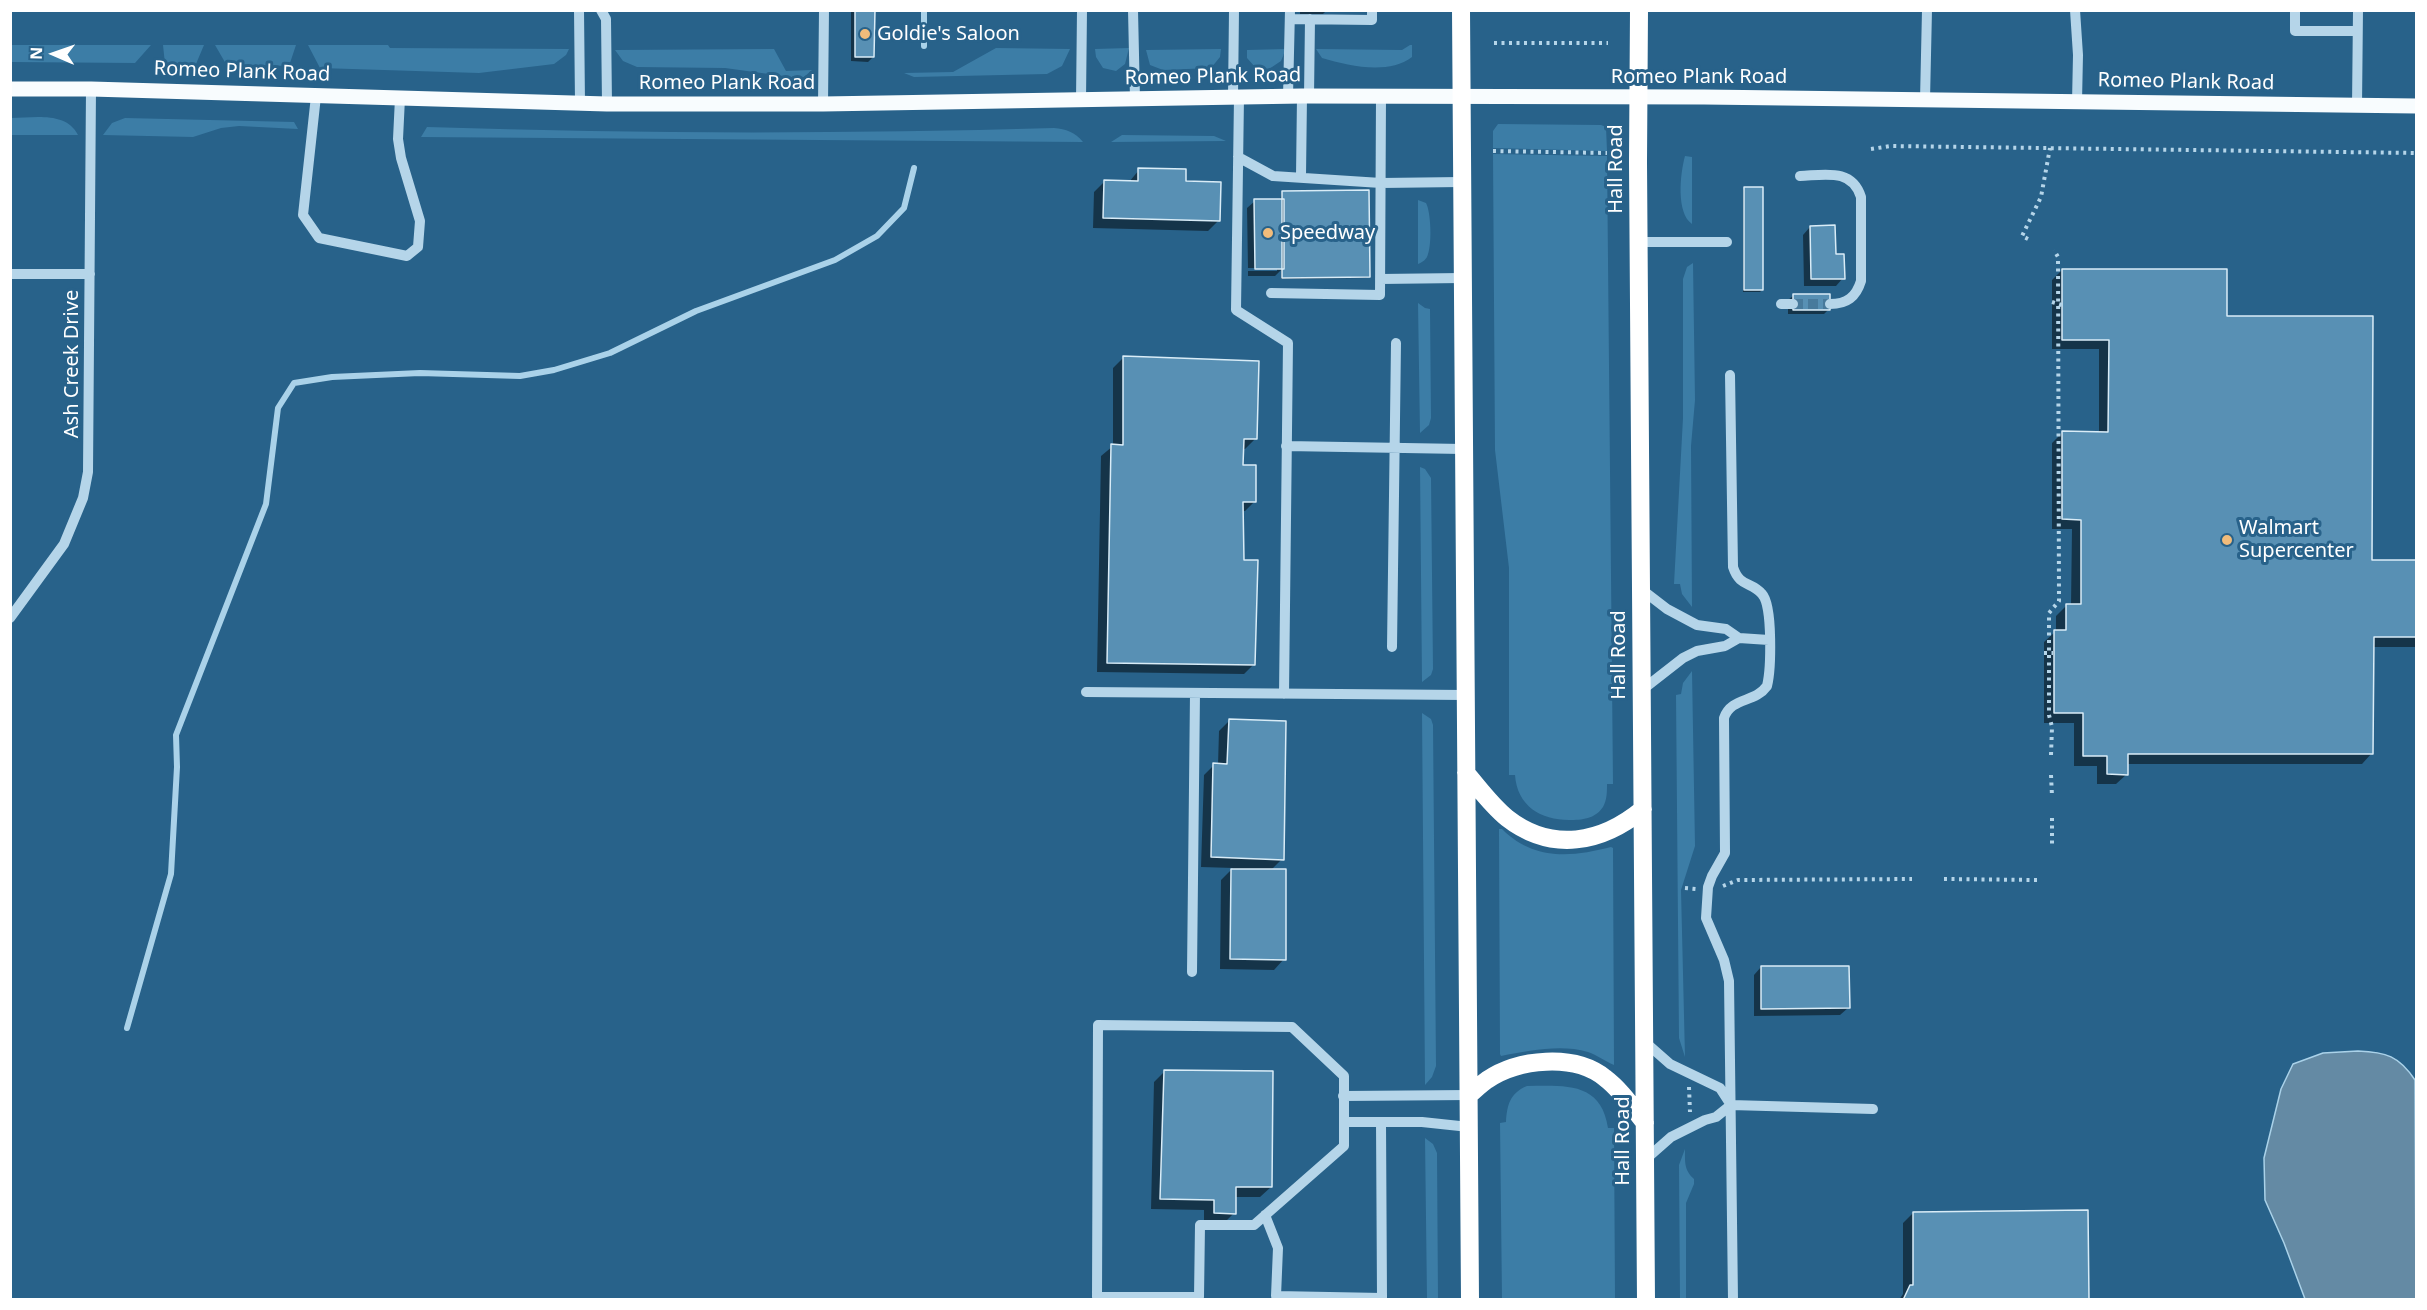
<!DOCTYPE html>
<html>
<head>
<meta charset="utf-8">
<style>
	body { margin:0 }
	#map { position:relative; width:2427px; height:1310px; overflow:hidden; background:#28628a; font-family:"Noto Sans",sans-serif }
	canvas { display:block }
	.frame { position:absolute; inset:0; border:12px solid #fff; pointer-events:none }
	.north { position:absolute; left:24px; top:24px; width:60px; height:60px; -webkit-text-stroke:4px #28628a; paint-order:stroke; rotate:272deg; font-size:16px; font-weight:700; line-height:24px; text-align:center; color:#fff }
	.north::after { content:''; display:block; margin:auto; width:21px; height:27px; background:#fff; clip-path:polygon(50% 0,100% 100%,50% 72%,0 100%) }
</style>
</head>
<body>
<div id="map">
<canvas width="2427" height="1310"></canvas>
<div class="frame"></div>
<div class="north">N</div>
</div>
<script>
const context = document.querySelector('canvas').getContext('2d');
context.lineJoin = 'round';
function fill(path, color) {
  context.fillStyle = color;
  context.fill(path, 'evenodd');
}
function trace(path, color, width, dash) {
  context.strokeStyle = color;
  context.lineWidth = width;
  context.lineCap = dash ? 'butt' : 'round';
  context.setLineDash(dash || []);
  context.stroke(path);
}
function drawText(font, color, halo, rows, align = 'center') {
  context.font = font + ' "Noto Sans",sans-serif';
  context.lineWidth = 6;
  context.setLineDash([]);
  context.textBaseline = 'middle';
  context.strokeStyle = halo;
  context.fillStyle = color;
  for (const [text, x, y, turn = 0] of rows) {
    context.save();
    context.translate(x, y);
    context.rotate((+turn || 0) * Math.PI / 180);
    context.textAlign = isNaN(turn) ? turn : align;
    if (halo) context.strokeText(text, 0, 0);
    context.fillText(text, 0, 0);
    context.restore();
  }
}
fill(new Path2D(`
	M11 45H151L135 63 11 62Z
	M163 45H204L196 64H165Z
	M215 45H296L289 66 226 64Z
	M308 45H388L390 48 569 49 566 55 554 64 479 73 320 68Z
	M1410 45H1412V57C1388 75 1350 66 1322 58L1316 49 1402 50Z
	M996 48 1070 49 1062 66 1047 74 914 77 904 73 953 72Z
	M1129 48 1125 64 1116 71 1103 68 1096 57 1095 49Z
	M774 49 786 71 812 70 804 77 798 78 725 68 637 67 623 61 615 50Z
	M1221 49 1220 57 1211 68 1163 70 1150 65 1146 50Z
	M1286 49 1281 61 1269 69 1255 67 1247 58V50Z
	M11 118C33 118 66 111 78 135H11Z
	M125 118 294 122 298 129 239 126 221 128 193 137 103 135 112 123Z
	M1498 124 1601 125 1606 127 1607 151 1493 148V131Z
	M427 127C636 134 845 134 1054 128 1066 129 1075 132 1083 142L421 137Z
	M1122 135 1214 136 1226 141 1111 142Z
	M1493 154 1607 156 1613 784H1607C1607 792 1607 800 1603 807 1595 819 1582 820 1569 820 1541 820 1517 806 1515 775H1509V568L1495 450Z
	M1685 156 1692 157V224C1676 213 1680 174 1685 156Z
	M1418 200 1426 203C1431 212 1432 244 1428 254 1427 259 1423 262 1418 264Z
	M1693 263 1695 400 1691 446 1692 607 1682 594 1680 584H1674L1683 418V279L1687 267Z
	M1418 303 1425 308 1430 309 1431 418 1429 425 1420 433Z
	M1420 467 1425 469 1431 478 1433 669 1431 675 1422 682Z
	M1692 671 1695 846 1681 890 1685 1057 1679 1038 1676 695 1681 694 1683 683Z
	M1422 713 1431 719 1433 725 1436 1066 1432 1077 1425 1085Z
	M1499 829H1502C1534 861 1572 857 1611 847L1613 848 1614 1065C1605 1061 1597 1055 1588 1052 1560 1044 1529 1051 1501 1056L1500 1054Z
	M1527 1086C1564 1086 1601 1081 1608 1128H1614L1615 1299H1502L1500 1123 1506 1122C1507 1105 1510 1093 1527 1086Z
	M1425 1138 1433 1144 1437 1153 1438 1299H1427Z
	M1685 1149C1685 1162 1684 1170 1694 1179V1184L1686 1203V1299L1680 1300 1679 1165Z`), '#3c7da6');
const water = new Path2D(`
	M2358 1051C2386 1052 2399 1056 2415 1080L2416 1299H2305L2284 1243 2265 1200 2264 1158 2281 1089 2293 1064 2323 1053Z`);
fill(water, '#648aa4');
trace(water, '#aad2e9', 1.5);
fill(new Path2D(`
	M851 10H874L873 57 868 62 851 61Z
	M1300 10H1327L1323 14H1300Z
	M1139 170 1184 183 1218 221 1208 231 1093 228 1094 192 1105 181 1129 182Z
	M1745 188 1762 290 1760 292H1743V190Z
	M1282 192 1368 276 1366 278 1281 279V270L1275 276H1248V271H1277V268H1248L1247 208 1255 201H1280Z
	M1810 227 1834 256 1843 278 1836 286H1804L1803 235Z
	M2062 270 2225 317 2371 562H2416V647H2372V753L2362 764H2127V774L2116 784H2097V766H2074V723H2044V642L2056 631V616L2067 605H2071L2072 529H2052V443L2062 433H2099V349H2052V280Z
	M1793 296 1829 309 1824 314H1788V300Z
	M1124 357 1255 439 1245 449H1242V466L1255 501 1245 511H1242V562L1254 664 1244 674 1097 672 1101 456 1113 446V368Z
	M1229 721 1282 859 1271 870 1284 959 1274 970 1220 969 1221 880 1233 868 1201 867 1204 775 1214 765H1218L1219 731Z
	M1761 967 1848 1008 1840 1015 1754 1016V975Z
	M1164 1072 1271 1187 1260 1197H1234V1213L1224 1223H1204V1210L1151 1209 1154 1082Z
	M1913 1213 2087 1300H1899L1903 1294V1223Z`), '#0007');
trace(new Path2D(`
	M924 46V10
	M127 1028 171 874 177 767 176 735 266 504 278 408 294 383 332 377 420 373 520 376 554 370 610 353 696 311 835 260 877 236 904 208 914 168`), '#aad2e9', 6);
const building = new Path2D(`
	M855 10H875L874 57H855Z
	M1138 168 1186 169V181L1221 182 1220 221 1103 218 1104 180 1138 181Z
	M1744 187H1763V290H1744Z
	M1369 190 1370 277 1282 278V191Z
	M1254 199H1284V269H1255Z
	M1835 225 1836 254H1844L1845 279H1811L1810 226Z
	M2062 269H2227V316H2373L2372 560H2416V637H2374L2373 754H2128V775L2107 774V756H2083V713H2054V630H2066V604H2081V520L2062 519V431L2108 432 2109 340H2062Z
	M1793 294H1830V310H1793Z
	M1123 356 1259 361 1257 439H1244L1243 465H1256V502H1243L1244 560H1258L1255 665 1107 663 1111 444 1123 445Z
	M1229 719 1286 721 1284 860 1211 857 1213 763 1227 764Z
	M1231 869H1286V960L1230 959Z
	M1761 966H1849L1850 1008 1761 1009Z
	M1164 1070 1273 1071 1272 1187H1236V1214L1214 1213V1200L1160 1199Z
	M2088 1210 2089 1300H1903L1910 1285H1913V1212Z`);
fill(building, '#5890b4');
trace(building, '#d9ecf7', 1.5);
trace(new Path2D(`
	M1793 304H1830`), '#487a9c', 10, [10, 5]);
trace(new Path2D(`
	M1494 43H1608
	M1871 149 1891 146 2416 153
	M1493 151 1607 153
	M2028 239 2022 236 2041 197 2050 148
	M2052 302 2062 305
	M2044 653H2053
	M2051 755 2052 727 2049 715V613L2059 601 2058 257 2054 250
	M2051 775 2052 796
	M2052 818V847
	M1944 879 2037 880
	M1723 886 1738 880 1912 879
	M1685 888 1696 889
	M1689 1087 1690 1112`), '#b5d5e9', 4, [3, 4.5]);
trace(new Path2D(`
	M579 10 580 103
	M601 10 606 19 607 104
	M1133 10 1135 99
	M2075 10 2078 55 2077 102
	M2295 10V31H2356
	M1290 19 1372 20V10
	M316 96 303 215 319 238 407 256 418 247 420 221 401 158 398 139 400 98
	M1288 96 1290 10
	M1309 96 1310 19
	M1233 97 1234 10
	M1239 97 1236 310 1288 343 1284 694
	M1081 100 1082 10
	M1925 100 1927 10
	M823 104 824 10
	M2357 106 2358 10
	M1238 157 1273 176 1381 183 1461 182
	M1301 176 1302 96
	M1800 176C1825 175 1852 168 1861 197V281C1856 297 1847 304 1830 304
	M1638 242H1727
	M10 274H90
	M1380 279 1462 278
	M1271 293 1380 295 1381 97
	M1781 304H1793
	M1730 375 1733 567C1740 588 1751 581 1762 594 1773 606 1771 670 1767 686 1755 703 1731 697 1724 718L1725 853 1712 876 1708 887 1706 918 1724 960 1729 981 1733 1300
	M1286 446 1463 449
	M1641 589 1667 609 1697 625 1726 629 1739 638 1769 640
	M10 618 64 544 83 498 88 472 91 89
	M1392 647 1396 343
	M1642 690 1683 658 1697 651 1725 646 1739 638
	M1086 692 1465 695
	M1192 972 1195 693
	M1098 1025 1292 1027 1344 1076V1146L1254 1225H1200L1199 1297H1097Z
	M1645 1042 1670 1064 1720 1088 1731 1105 1716 1117 1705 1120 1671 1137 1646 1159
	M1343 1096 1469 1095
	M1731 1105 1873 1109
	M1344 1122H1422L1469 1127
	M1265 1215 1278 1248 1276 1296 1382 1298 1381 1122`), '#b5d5e9', 10);
trace(new Path2D(`
	M10 89H91L607 104H823L1302 96 1704 97 2416 106`), '#f8fcfe', 15);
trace(new Path2D(`
	M1461 10 1470 1300
	M1639 10 1638 162 1646 1300
	M1466 773C1479 788 1491 805 1507 818 1552 853 1602 843 1643 809
	M1469 1095C1475 1090 1480 1085 1487 1080 1518 1059 1574 1053 1605 1078 1621 1090 1633 1108 1645 1123`), '#fff', 18);
for (const [x, y, r, color] of [
	[865,34,6,"#f1bc7b"],
	[1268,233,6,"#f1bc7b"],
	[2227,540,6,"#f1bc7b"]
]) {
  const dot = new Path2D();
  dot.arc(x, y, r, 0, 2 * Math.PI);
  context.fillStyle = color;
  context.fill(dot);
  trace(dot, '#28628a', 2);
}
drawText('20px', '#fff', '#28628a', [
	["Goldie's Saloon",877,34],
	["Speedway",1280,233],
	["Walmart",2239,528],
	["Supercenter",2239,551]
], 'left');
drawText('20px', '#fff', '#28628a', [
	["Romeo Plank Road",242,72,2],
	["Romeo Plank Road",1213,77,-1],
	["Romeo Plank Road",1699,77],
	["Romeo Plank Road",2186,82,1],
	["Romeo Plank Road",727,83],
	["Hall Road",1616,169,-90],
	["Ash Creek Drive",72,364,-90],
	["Hall Road",1619,655,-90],
	["Hall Road",1623,1141,-90]
]);
</script>
</body>
</html>
